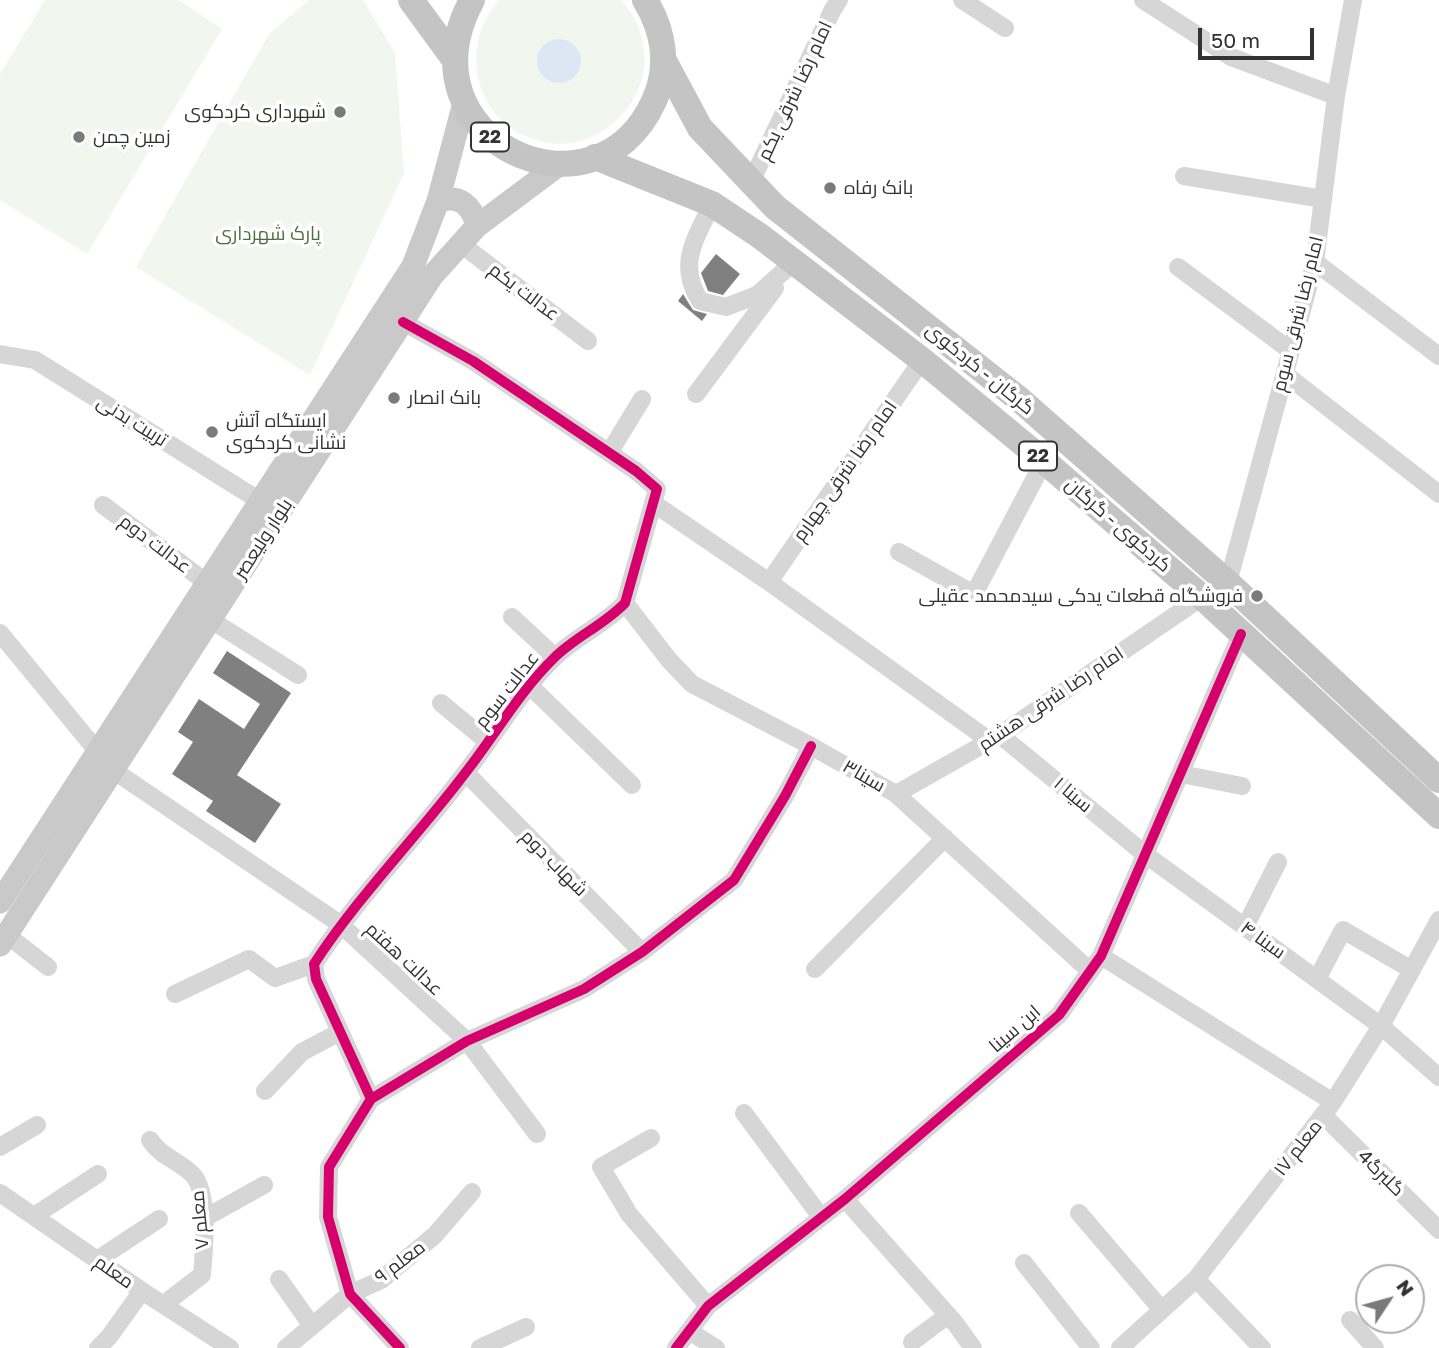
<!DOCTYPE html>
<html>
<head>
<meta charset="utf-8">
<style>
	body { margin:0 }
	#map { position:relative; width:1439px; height:1348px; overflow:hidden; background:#fff; font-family:"Golos Text",sans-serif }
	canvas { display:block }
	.north { position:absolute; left:1355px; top:1264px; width:70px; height:70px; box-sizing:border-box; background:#fff; border:2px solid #adadad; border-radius:50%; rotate:54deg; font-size:19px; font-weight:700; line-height:28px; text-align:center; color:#323232 }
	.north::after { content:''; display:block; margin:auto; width:24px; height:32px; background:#7a7a7a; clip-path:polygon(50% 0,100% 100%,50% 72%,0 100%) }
	.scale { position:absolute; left:1198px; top:28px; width:116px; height:32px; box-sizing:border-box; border:4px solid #323232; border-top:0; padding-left:9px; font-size:21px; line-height:24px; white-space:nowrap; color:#323232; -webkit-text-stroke:5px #fff; paint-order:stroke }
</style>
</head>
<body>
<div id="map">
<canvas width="1439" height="1348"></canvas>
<div class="north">N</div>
<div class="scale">50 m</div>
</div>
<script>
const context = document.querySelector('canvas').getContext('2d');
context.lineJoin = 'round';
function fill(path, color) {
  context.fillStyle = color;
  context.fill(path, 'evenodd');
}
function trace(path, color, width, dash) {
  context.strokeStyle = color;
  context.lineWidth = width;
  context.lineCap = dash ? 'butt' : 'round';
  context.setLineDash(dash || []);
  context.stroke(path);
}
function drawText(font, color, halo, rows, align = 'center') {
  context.font = font + ' "Golos Text",Cairo,sans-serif';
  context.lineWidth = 7;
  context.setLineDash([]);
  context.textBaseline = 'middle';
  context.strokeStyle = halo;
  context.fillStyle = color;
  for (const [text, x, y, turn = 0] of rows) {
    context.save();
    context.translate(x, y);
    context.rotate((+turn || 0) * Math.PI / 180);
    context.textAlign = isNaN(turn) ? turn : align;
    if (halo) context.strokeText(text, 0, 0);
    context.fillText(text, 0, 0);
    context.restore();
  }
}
fill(new Path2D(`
	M45 0H179L222 29 87 254 0 200V74Z
	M309 0H363L395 53 404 173 310 375 136 267 269 34Z
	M499 0H621C640 20 650 52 642 79 626 131 570 161 519 133 470 106 463 40 499 0Z`), '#f1f6ee');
fill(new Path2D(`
	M537 61a22 22 0 1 1 44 0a22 22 0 1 1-44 0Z`), '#dbe7f3');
fill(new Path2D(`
	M716 254 740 274 723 295 708 291 701 273Z
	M683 294 693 310 707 314 702 321 678 301Z
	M227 651 291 693 237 775 281 804 255 843 206 811 213 801 172 774 193 742 178 732 199 699 244 729 260 704 213 673Z`), '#808080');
trace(new Path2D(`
	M962 0 1005 28
	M1143 0 1231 57 1336 96
	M1184 176 1323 199
	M751 182 832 11 839 0
	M712 204C695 240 677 264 700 301L726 307 757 295 793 263
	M461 244 588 341
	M1315 262 1439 356
	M1178 267 1291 351
	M0 354 35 360 260 501
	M1285 374 1439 494
	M696 394 775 288
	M609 453 642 399
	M653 503 769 582 990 741
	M103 505 207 583
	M899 552 974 594 1044 461
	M769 582 922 360
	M1228 583 1315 262 1336 96 1353 0
	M625 603 669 660 692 684 811 746 896 794 1090 971
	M512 617 555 657
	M211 620 298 675
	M0 633 98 752
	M530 686 632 785
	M441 703 488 742
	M1000 735 1146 855 1381 1026 1439 1077
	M113 770 340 924 467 1041 537 1134
	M466 773 642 952
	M1181 774 1242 786
	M896 794 1000 735 1202 597
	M1245 927 1278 862
	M7 935 48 967
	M1101 956 1333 1102
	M815 969 945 838
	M1317 979 1343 930 1412 970
	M175 994 249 959 275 978 314 964
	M265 1091 302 1052 340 1032
	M371 1099 316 979 314 964C359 895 417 837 466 772 495 735 520 691 554 658 575 637 604 625 625 603L657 489 636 471 473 361 403 322
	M744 1113 821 1217
	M1323 1115 1439 1230
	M651 1138 601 1167 629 1214 708 1306
	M150 1140C161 1157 178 1160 192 1174 210 1191 204 1252 202 1275L164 1304
	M0 1147 37 1125
	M0 1193 142 1291 230 1348
	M845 1199 955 1323 973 1348
	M1079 1213 1162 1310
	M34 1216 98 1174
	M203 1219 264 1185
	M97 1260 159 1219
	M1024 1263 1091 1348
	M279 1279 312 1326
	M1196 1279 1262 1348
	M1350 1320 1375 1348
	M689 1331 716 1348
	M912 1342 948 1315
	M98 1348 109 1337 142 1291
	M286 1348 350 1294 381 1280 435 1235 472 1192
	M400 1348 350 1294 328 1217 329 1167 371 1099 467 1041 584 989 642 952 734 880 785 796 811 746
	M480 1348 526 1327
	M676 1348 708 1306 845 1199 1059 1015 1101 956 1241 634
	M1120 1348 1196 1279 1333 1102 1381 1026 1439 920`), '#d6d6d6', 18);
trace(new Path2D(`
	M438 201C459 194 472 205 477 226
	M0 902 413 266 438 201 464 103
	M0 945 432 276 477 226 560 164`), '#c9c9c9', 23);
trace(new Path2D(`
	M411 0 454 59
	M472 0C397 140 595 231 654 101 670 67 664 31 645 0
	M663 59 700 128 775 207 1019 399 1228 583 1439 780
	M595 157 712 204 760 236 922 360 1044 461 1202 597 1439 816`), '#c4c4c4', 26);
trace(new Path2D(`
	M371 1099 316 979 314 964C359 895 417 837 466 772 495 735 520 691 554 658 575 637 604 625 625 603L657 489 636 471 473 361 403 322
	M400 1348 350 1294 328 1217 329 1167 371 1099 467 1041 584 989 642 952 734 880 785 796 811 746
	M676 1348 708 1306 845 1199 1059 1015 1101 956 1241 634`), '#d6006c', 10);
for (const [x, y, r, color] of [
	[340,112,7,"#7a7a7a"],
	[79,137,7,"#7a7a7a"],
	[830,188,7,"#7a7a7a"],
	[394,398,7,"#7a7a7a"],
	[212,432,7,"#7a7a7a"],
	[1257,596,7,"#7a7a7a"]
]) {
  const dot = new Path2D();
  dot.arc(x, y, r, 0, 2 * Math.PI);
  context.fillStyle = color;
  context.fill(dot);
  trace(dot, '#fff', 2.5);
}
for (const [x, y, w] of [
	[490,137,38],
	[1038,456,38]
]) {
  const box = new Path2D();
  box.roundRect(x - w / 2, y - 14.5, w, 29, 5);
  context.fillStyle = '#fff';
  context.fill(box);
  trace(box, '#323232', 2);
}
drawText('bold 18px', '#323232', null, [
	["22",490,137],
	["22",1038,456]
]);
drawText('19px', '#323232', '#fff', [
	["امام رضا شرقی یکم",795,91,-65],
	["عدالت یکم",524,292,37],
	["امام رضا شرقی سوم",1298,314,-76],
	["گرگان - کردکوی",980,369,39],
	["تربیت بدنی",132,421,32],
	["امام رضا شرقی چهارم",845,471,-55],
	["کردکوی - گرگان",1118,525,41],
	["بلوار ولیعصر",263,539,-57],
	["عدالت دوم",155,544,37],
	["عدالت سوم",507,690,-52],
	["امام رضا شرقی هشتم",1051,699,-34],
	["سینا۳",864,776,30],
	["سینا ۱",1073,795,40],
	["شهاب دوم",554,863,45],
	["سینا ۴",1263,940,36],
	["عدالت هفتم",404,959,43],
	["ابن سینا",1015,1029,-41],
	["معلم ۱۷",1298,1148,-52],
	["گلبرگ4",1381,1173,45],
	["معلم ۷",200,1220,-95],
	["معلم ۹",400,1262,-37],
	["معلم",114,1272,35]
]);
drawText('19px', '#323232', '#fff', [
	["شهرداری کردکوی",326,112,"right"],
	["زمین چمن",93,137],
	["بانک رفاه",844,188],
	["بانک انصار",408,398],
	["ایستگاه آتش",226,421],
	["نشانی کردکوی",226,443],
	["فروشگاه قطعات یدکی سیدمحمد عقیلی",1243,596,"right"]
], 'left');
drawText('19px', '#4e6f3d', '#fff', [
	["پارک شهرداری",268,234]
]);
</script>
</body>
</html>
